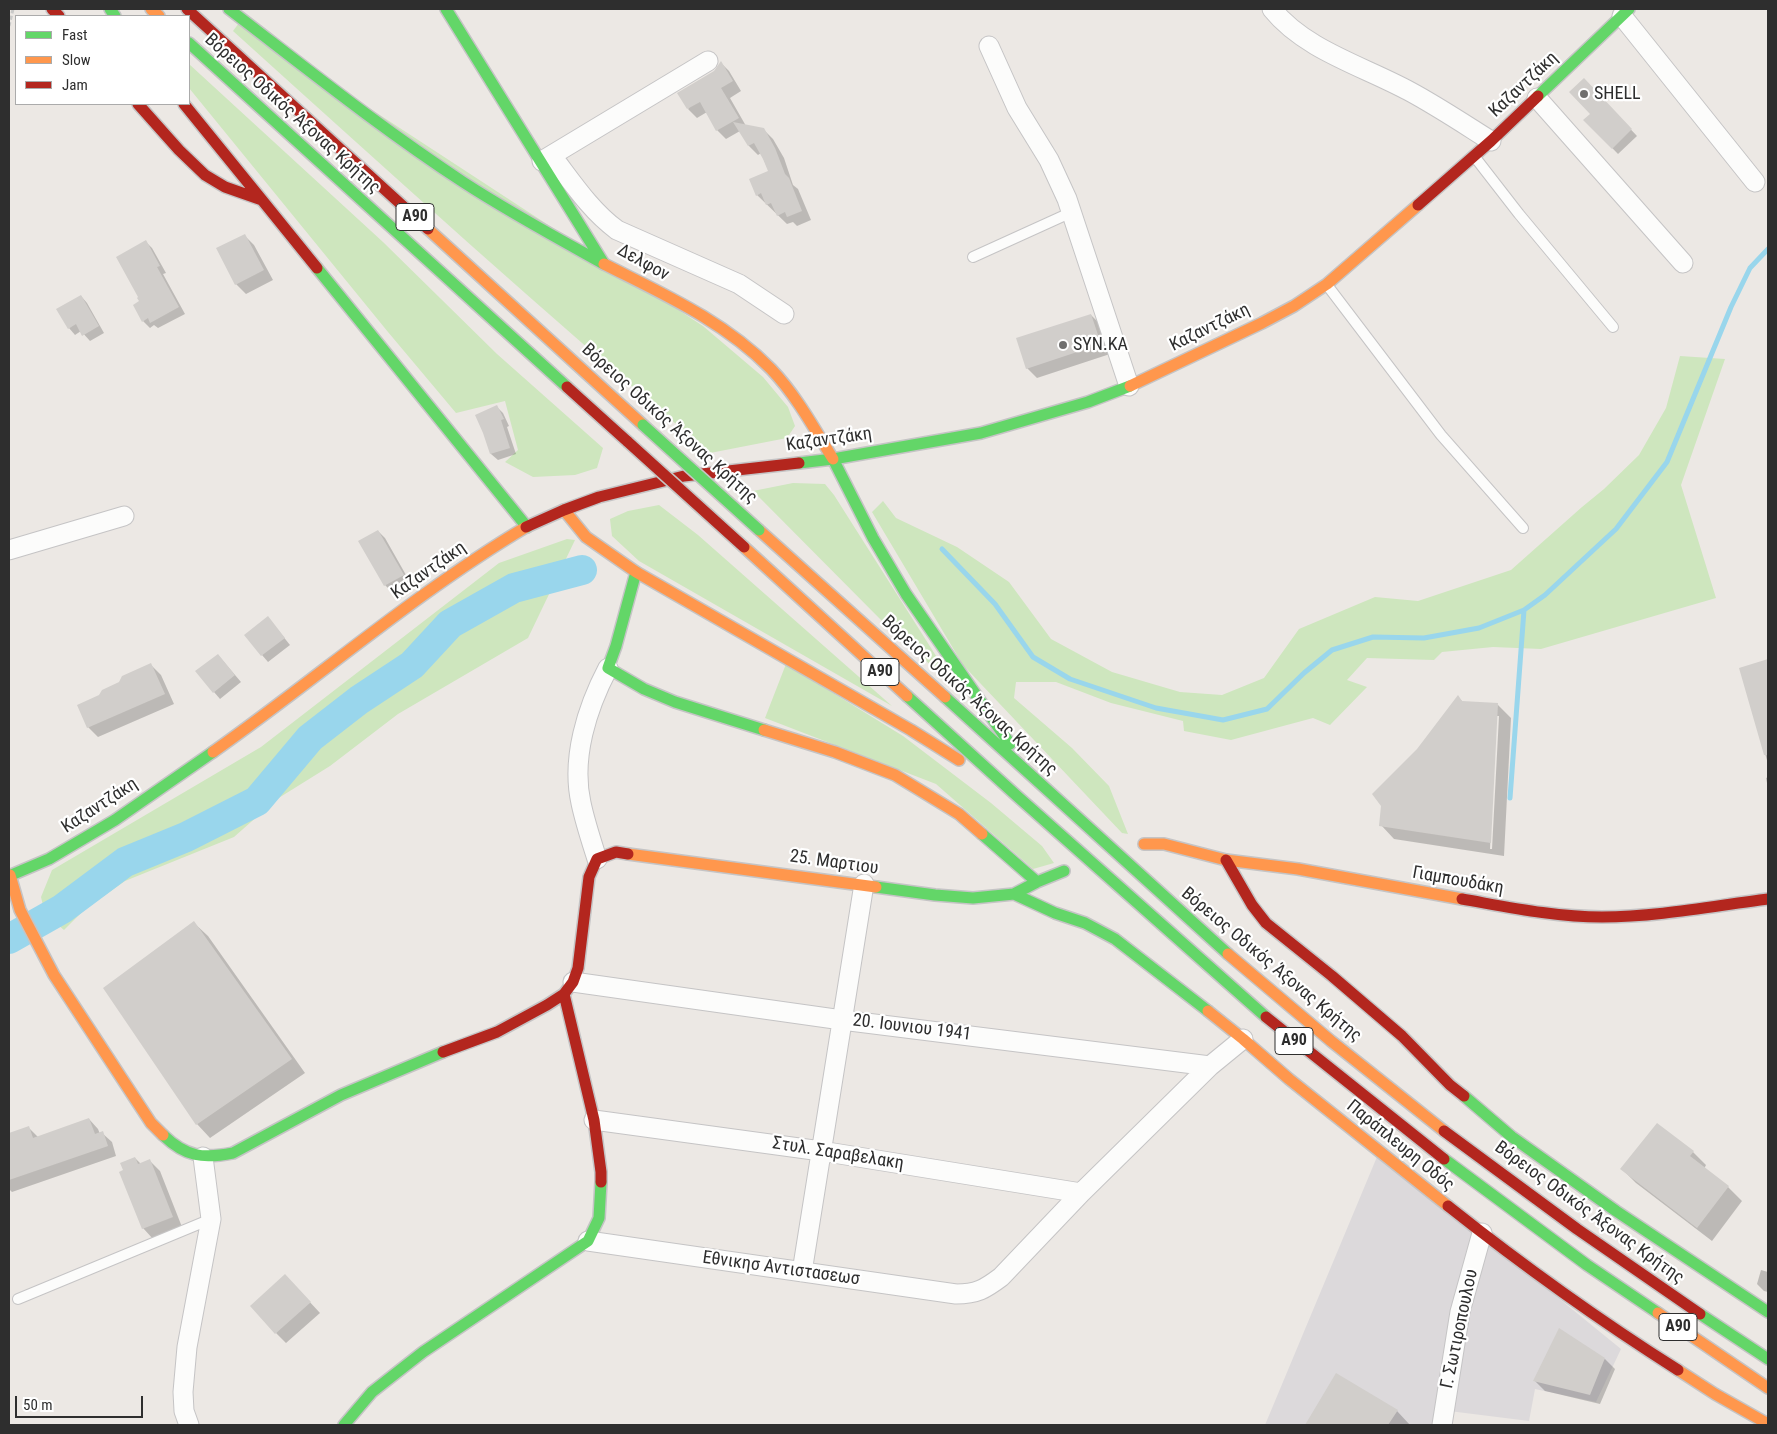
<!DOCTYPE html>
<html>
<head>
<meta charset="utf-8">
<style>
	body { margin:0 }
	#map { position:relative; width:1777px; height:1434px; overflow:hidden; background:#ece8e4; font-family:"Roboto Condensed",sans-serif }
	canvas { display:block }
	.frame { position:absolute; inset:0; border:10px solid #2e2e2e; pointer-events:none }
	.legend { position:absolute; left:15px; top:15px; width:175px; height:90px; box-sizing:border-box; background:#fff; border:1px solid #ababab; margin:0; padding:6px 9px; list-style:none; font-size:15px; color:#2e2e2e }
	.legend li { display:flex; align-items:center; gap:10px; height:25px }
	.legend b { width:25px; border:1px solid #ababab }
	.scale { position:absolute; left:15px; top:1396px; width:128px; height:22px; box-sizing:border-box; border:2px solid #2e2e2e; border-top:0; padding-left:6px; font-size:15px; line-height:18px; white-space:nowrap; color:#2e2e2e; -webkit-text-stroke:4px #fff; paint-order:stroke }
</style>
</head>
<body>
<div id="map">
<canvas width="1777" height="1434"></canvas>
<div class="frame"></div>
<ul class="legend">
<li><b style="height:6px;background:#63d668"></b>Fast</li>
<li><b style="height:6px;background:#ff974d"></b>Slow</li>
<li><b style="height:6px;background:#b3261e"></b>Jam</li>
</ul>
<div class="scale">50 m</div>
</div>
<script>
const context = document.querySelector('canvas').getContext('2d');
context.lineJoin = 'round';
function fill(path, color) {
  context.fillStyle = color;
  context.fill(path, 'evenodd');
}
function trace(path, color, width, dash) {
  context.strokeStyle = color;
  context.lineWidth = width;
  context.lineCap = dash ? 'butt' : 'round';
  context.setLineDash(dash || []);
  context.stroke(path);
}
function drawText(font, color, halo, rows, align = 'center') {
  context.font = font + ' "Roboto Condensed",sans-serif';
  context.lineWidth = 4.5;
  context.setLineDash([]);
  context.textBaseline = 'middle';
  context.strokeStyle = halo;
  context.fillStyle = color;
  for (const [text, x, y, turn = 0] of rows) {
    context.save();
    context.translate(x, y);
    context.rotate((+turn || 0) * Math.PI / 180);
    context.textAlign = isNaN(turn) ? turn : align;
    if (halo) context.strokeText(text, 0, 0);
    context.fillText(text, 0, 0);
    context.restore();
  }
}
fill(new Path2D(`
	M1379 1152 1621 1349 1596 1402 1535 1389 1529 1421 1449 1411 1446 1425H1265Z`), '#dcd9db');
fill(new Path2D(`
	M239 23 703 326 763 377 788 407 795 426 787 438 710 453C548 316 390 173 233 31Z
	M189 64 383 242 497 354 603 448 597 468 575 475 533 477 505 462 518 450 505 401 456 413 388 332 189 88Z
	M1680 356 1725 359 1681 485 1716 598 1541 649 1493 647 1442 652 1434 660 1367 658 1347 680 1367 687 1330 725 1313 718 1231 740 1184 731 1183 721 1111 703 1056 682H1016L1014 698 1072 748 1109 786 1128 834 1122 833 963 665 872 512 883 501 896 518 957 547 1009 582 1051 639 1112 672 1180 692 1222 695 1264 678 1299 629 1375 597 1418 601 1511 570 1582 507 1604 489 1639 455 1666 408Z
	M793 483 825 484 834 495 957 689 882 621 753 491Z
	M659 505 698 535 892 706 639 561 612 536 610 519 628 511Z
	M567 539 575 540 528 638 398 714 330 766 277 799 234 837 125 881 84 910 64 930 45 914 41 897 52 870 261 747 499 563Z
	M786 664 903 736 991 803 1042 846 1054 863 1033 869 936 784 765 718Z`), '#cee6be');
fill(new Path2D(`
	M721 63 729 71 741 91 730 98 746 126 763 129 773 139 784 158 793 185 798 189 811 220 797 226 793 222 787 224 757 195 769 172 761 153 758 155 749 146 740 131 726 139 717 130 707 112 697 118 688 109Z
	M1584 80 1637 136 1618 154 1585 120 1591 114Z
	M244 235 254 245 273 280 246 294 236 284Z
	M145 241 152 248 166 273 163 274 185 314 158 328 154 325 150 328 143 321 141 302Z
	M81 296 87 303 104 333 90 341 81 331 75 335 69 328Z
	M1091 315 1101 325 1110 354 1037 378 1027 368Z
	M497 407 503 413 509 426 507 427 516 454 498 460 491 454Z
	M378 531 385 538 410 582 392 592 385 585Z
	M274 625 290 645 268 662 262 655Z
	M218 655 241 682 220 699 214 692Z
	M1768 661V764L1741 668Z
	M151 665 161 675 174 704 98 737 88 727 100 696Z
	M1458 697 1464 703 1498 705 1511 718 1504 856 1394 839 1381 825 1418 750ZM1496 716H1499L1492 849H1490Z
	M1768 777V788L1766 778Z
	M194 923 208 936 305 1073 210 1138 197 1124Z
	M89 1119 98 1129 100 1134 102 1133 112 1142 116 1156 12 1192 9 1189V1135L28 1127 38 1137Z
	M1693 1152 1706 1165 1704 1169 1728 1187 1742 1201 1712 1241 1636 1183 1622 1169Z
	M135 1158 141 1164 150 1161 160 1171 182 1227 153 1239 143 1228 124 1171Z
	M1761 1270 1768 1272V1292L1764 1291 1757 1284Z
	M295 1286 320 1313 286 1343 276 1333Z
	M1605 1359 1615 1369 1600 1404 1545 1391 1535 1381Z
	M1337 1375 1397 1411 1410 1425H1306Z`), '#0003');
trace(new Path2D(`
	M942 549 995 604 1033 657 1070 679 1156 708 1223 720 1267 709 1304 673 1332 650 1373 637 1424 638 1479 628 1524 610 1545 595 1616 529 1667 462 1731 307 1750 268 1768 249
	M1510 798 1524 610`), '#99d6ec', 5);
trace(new Path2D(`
	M9 939 62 909 125 862 186 837 257 801 310 738 359 700 412 665 450 624 514 588 582 570`), '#99d6ec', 30);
fill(new Path2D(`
	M721 61 733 81 721 88 739 118 716 131 700 102 687 109 677 93 714 71Z
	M1584 78 1632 129 1612 149 1583 120 1590 114 1569 92Z
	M733 122 764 128 775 148 785 174 789 178 802 211 787 217 785 212 777 216 771 203 766 205 761 193 756 196 749 179 768 171 763 159 754 143 748 146Z
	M245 234 264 270 235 285 216 248Z
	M146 240 160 266 157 267 179 307 150 323 148 318 142 322 133 305 139 301 137 298 138 297 116 257Z
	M81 295 99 326 82 336 76 324 68 329 56 309Z
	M1091 314 1101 344 1026 369 1016 338Z
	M497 405 504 419 501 420 510 448 490 454 483 433 475 415Z
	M378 530 404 575 384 586 358 541Z
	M268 616 285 638 261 656 244 635Z
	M218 654 235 675 213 693 195 671Z
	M1768 659V755H1764L1739 668Z
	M151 663 165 694 87 728 77 705 99 695 102 690 119 682 122 676Z
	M1458 695 1462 701 1498 703 1491 843 1379 826 1381 806 1372 794 1417 749Z
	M194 921 292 1059 196 1125 103 988Z
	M89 1118 95 1134 103 1131 108 1146 9 1180V1133L29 1126 33 1138Z
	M1657 1123 1694 1151 1690 1156 1729 1186 1697 1228 1620 1169Z
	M135 1157 138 1164 150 1159 173 1217 142 1229 119 1172 123 1170 120 1163Z
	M285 1274 311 1302 275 1334 250 1306Z
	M1559 1328 1605 1358 1590 1395 1533 1381Z
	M1336 1373 1398 1410 1388 1425H1305Z`), '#d1cecb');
const lane = new Path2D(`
	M1474 156 1519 214 1613 327
	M973 257 1072 212
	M1327 285 1441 435 1523 528
	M18 1299 211 1219`);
const street = new Path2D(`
	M1272 9C1305 50 1363 66 1409 91 1437 106 1464 124 1491 141
	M1622 16 1755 182
	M989 46 1017 108 1049 160 1067 199 1129 386
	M1537 98 1683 263
	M552 156C572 182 590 210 617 230L739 284 784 314
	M542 161 708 61
	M9 550 124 516
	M597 859C591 840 585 822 581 803 571 758 587 708 608 668
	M573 982 842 1020 1210 1066 1243 1039
	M594 1120 821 1151 1081 1193
	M588 1241 956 1294C977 1294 985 1289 1001 1277L1081 1193 1210 1066
	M802 1272 864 884
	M189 1425 184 1411 183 1392 187 1347 211 1219 203 1157
	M1442 1425 1460 1312 1482 1233`);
const fast = new Path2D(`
	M110 9 115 16
	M229 9C306 68 382 129 463 182 509 212 557 238 604 264
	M446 9 604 264
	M189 43 567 387
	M1538 96 1629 9
	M317 268 527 527
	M833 459 873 538 906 594 1010 744
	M799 463 833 459 981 433 1088 402 1130 386
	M636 572 616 646 608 668 644 689 675 702 764 730
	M907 696 1017 796 1266 1017
	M945 697 1228 954
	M982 834 1037 882
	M9 876 49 859 115 820 213 752
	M876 887 935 895 973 898 1014 894 1037 882 1064 871
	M1014 894 1055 913 1085 923 1115 939 1208 1011
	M1464 1096 1512 1137 1616 1211 1768 1312
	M163 1135C186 1157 203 1159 233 1153L341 1095 443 1052
	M1444 1159 1587 1265 1658 1313
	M1700 1314 1768 1359
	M344 1425 372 1392 423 1352 588 1241 599 1218 601 1182`);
const slow = new Path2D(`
	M151 9 159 16
	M428 229 643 425
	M604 264C663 294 724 321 771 369 796 395 814 428 833 459
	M1130 386 1262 323 1294 306 1327 284 1418 205
	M564 510 586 537 636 572 911 730 959 760
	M759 530 945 697
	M744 547 907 696
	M764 730 835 752 895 775 959 814 982 834
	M213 752C318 678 415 593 526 527
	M1144 844H1164L1226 860 1298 869 1462 899
	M628 854 876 887
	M10 875 20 910 54 975 151 1123 163 1135
	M1228 954 1331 1041 1444 1131
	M1208 1011 1243 1039 1289 1079 1448 1206
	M1658 1313 1768 1388
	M1678 1370 1715 1394 1768 1424`);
const jam = new Path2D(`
	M52 9 59 16
	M187 9 428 229
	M138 104 179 150 205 175 225 187 262 200 317 268
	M184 104 262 200
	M1418 205 1491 141 1538 96
	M567 387 628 442
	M526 527 564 510 599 497 684 476 799 463
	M1226 860 1252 905 1266 923 1332 976 1402 1036 1450 1085 1464 1096
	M1462 899C1508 907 1555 917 1602 917 1657 917 1713 906 1768 899
	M564 994 594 1120 601 1172V1182
	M1266 1017 1444 1159
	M443 1052 497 1032 547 1005 564 994 573 982 578 968 589 877 597 859 616 852 628 854
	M1444 1131 1577 1229 1700 1314
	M1448 1206C1521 1264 1599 1320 1678 1370`);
trace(lane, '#c5c4c5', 12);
trace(street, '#c5c4c5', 21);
trace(fast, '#c5c4c5', 14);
trace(slow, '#c5c4c5', 14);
trace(jam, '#c5c4c5', 14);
trace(new Path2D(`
	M9 26 13 9`), '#c9c9c8', 3, [4, 2.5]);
trace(lane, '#fcfcfb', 10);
trace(street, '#fcfcfb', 19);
trace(fast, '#63d668', 11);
trace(slow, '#ff974d', 11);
trace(jam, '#b3261e', 11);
const fastBridge = new Path2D(`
	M643 425 759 530`);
const jamBridge = new Path2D(`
	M628 442 744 547`);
trace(fastBridge, '#c6c5c4', 14, []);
trace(jamBridge, '#c6c5c4', 14, []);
trace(fastBridge, '#63d668', 11);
trace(jamBridge, '#b3261e', 11);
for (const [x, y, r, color] of [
	[1584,94,5,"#706f6e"],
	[1063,345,5,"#706f6e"]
]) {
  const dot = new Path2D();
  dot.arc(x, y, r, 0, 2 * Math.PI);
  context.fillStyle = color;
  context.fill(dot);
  trace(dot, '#fff', 2);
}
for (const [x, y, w] of [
	[415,217,38],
	[880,672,38],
	[1294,1041,38],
	[1678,1327,38]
]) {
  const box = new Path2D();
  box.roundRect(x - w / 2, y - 13.5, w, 27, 4);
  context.fillStyle = '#fff';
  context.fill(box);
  trace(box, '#2e2e2e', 1);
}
drawText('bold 16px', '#2e2e2e', null, [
	["Α90",415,217],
	["Α90",880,672],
	["Α90",1294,1041],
	["Α90",1678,1327]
]);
drawText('18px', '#2e2e2e', '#fff', [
	["Καζαντζάκη",1524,85,-43],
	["Βόρειος Οδικός Άξονας Κρήτης",292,114,42],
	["Δελφον",643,263,29],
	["Καζαντζάκη",1210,328,-26],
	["Βόρειος Οδικός Άξονας Κρήτης",669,424,42],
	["Καζαντζάκη",829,440,-8],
	["Καζαντζάκη",429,571,-35],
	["Βόρειος Οδικός Άξονας Κρήτης",969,696,42],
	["Καζαντζάκη",100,806,-33],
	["25. Μαρτιου",834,863,8],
	["Γιαμπουδάκη",1458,881,10],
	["Βόρειος Οδικός Άξονας Κρήτης",1271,965,40],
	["20. Ιουνιου 1941",912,1028,7],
	["Παράπλευρη Οδός",1400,1146,39],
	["Στυλ. Σαραβελακη",838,1154,9],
	["Βόρειος Οδικός Άξονας Κρήτης",1589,1213,36],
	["Εθνικησ Αντιστασεωσ",781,1269,8],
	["Γ. Σωτιροπουλου",1460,1329,-78]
]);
drawText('18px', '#2e2e2e', '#fff', [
	["SHELL",1594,94],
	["SYN.KA",1073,345]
], 'left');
</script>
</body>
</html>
